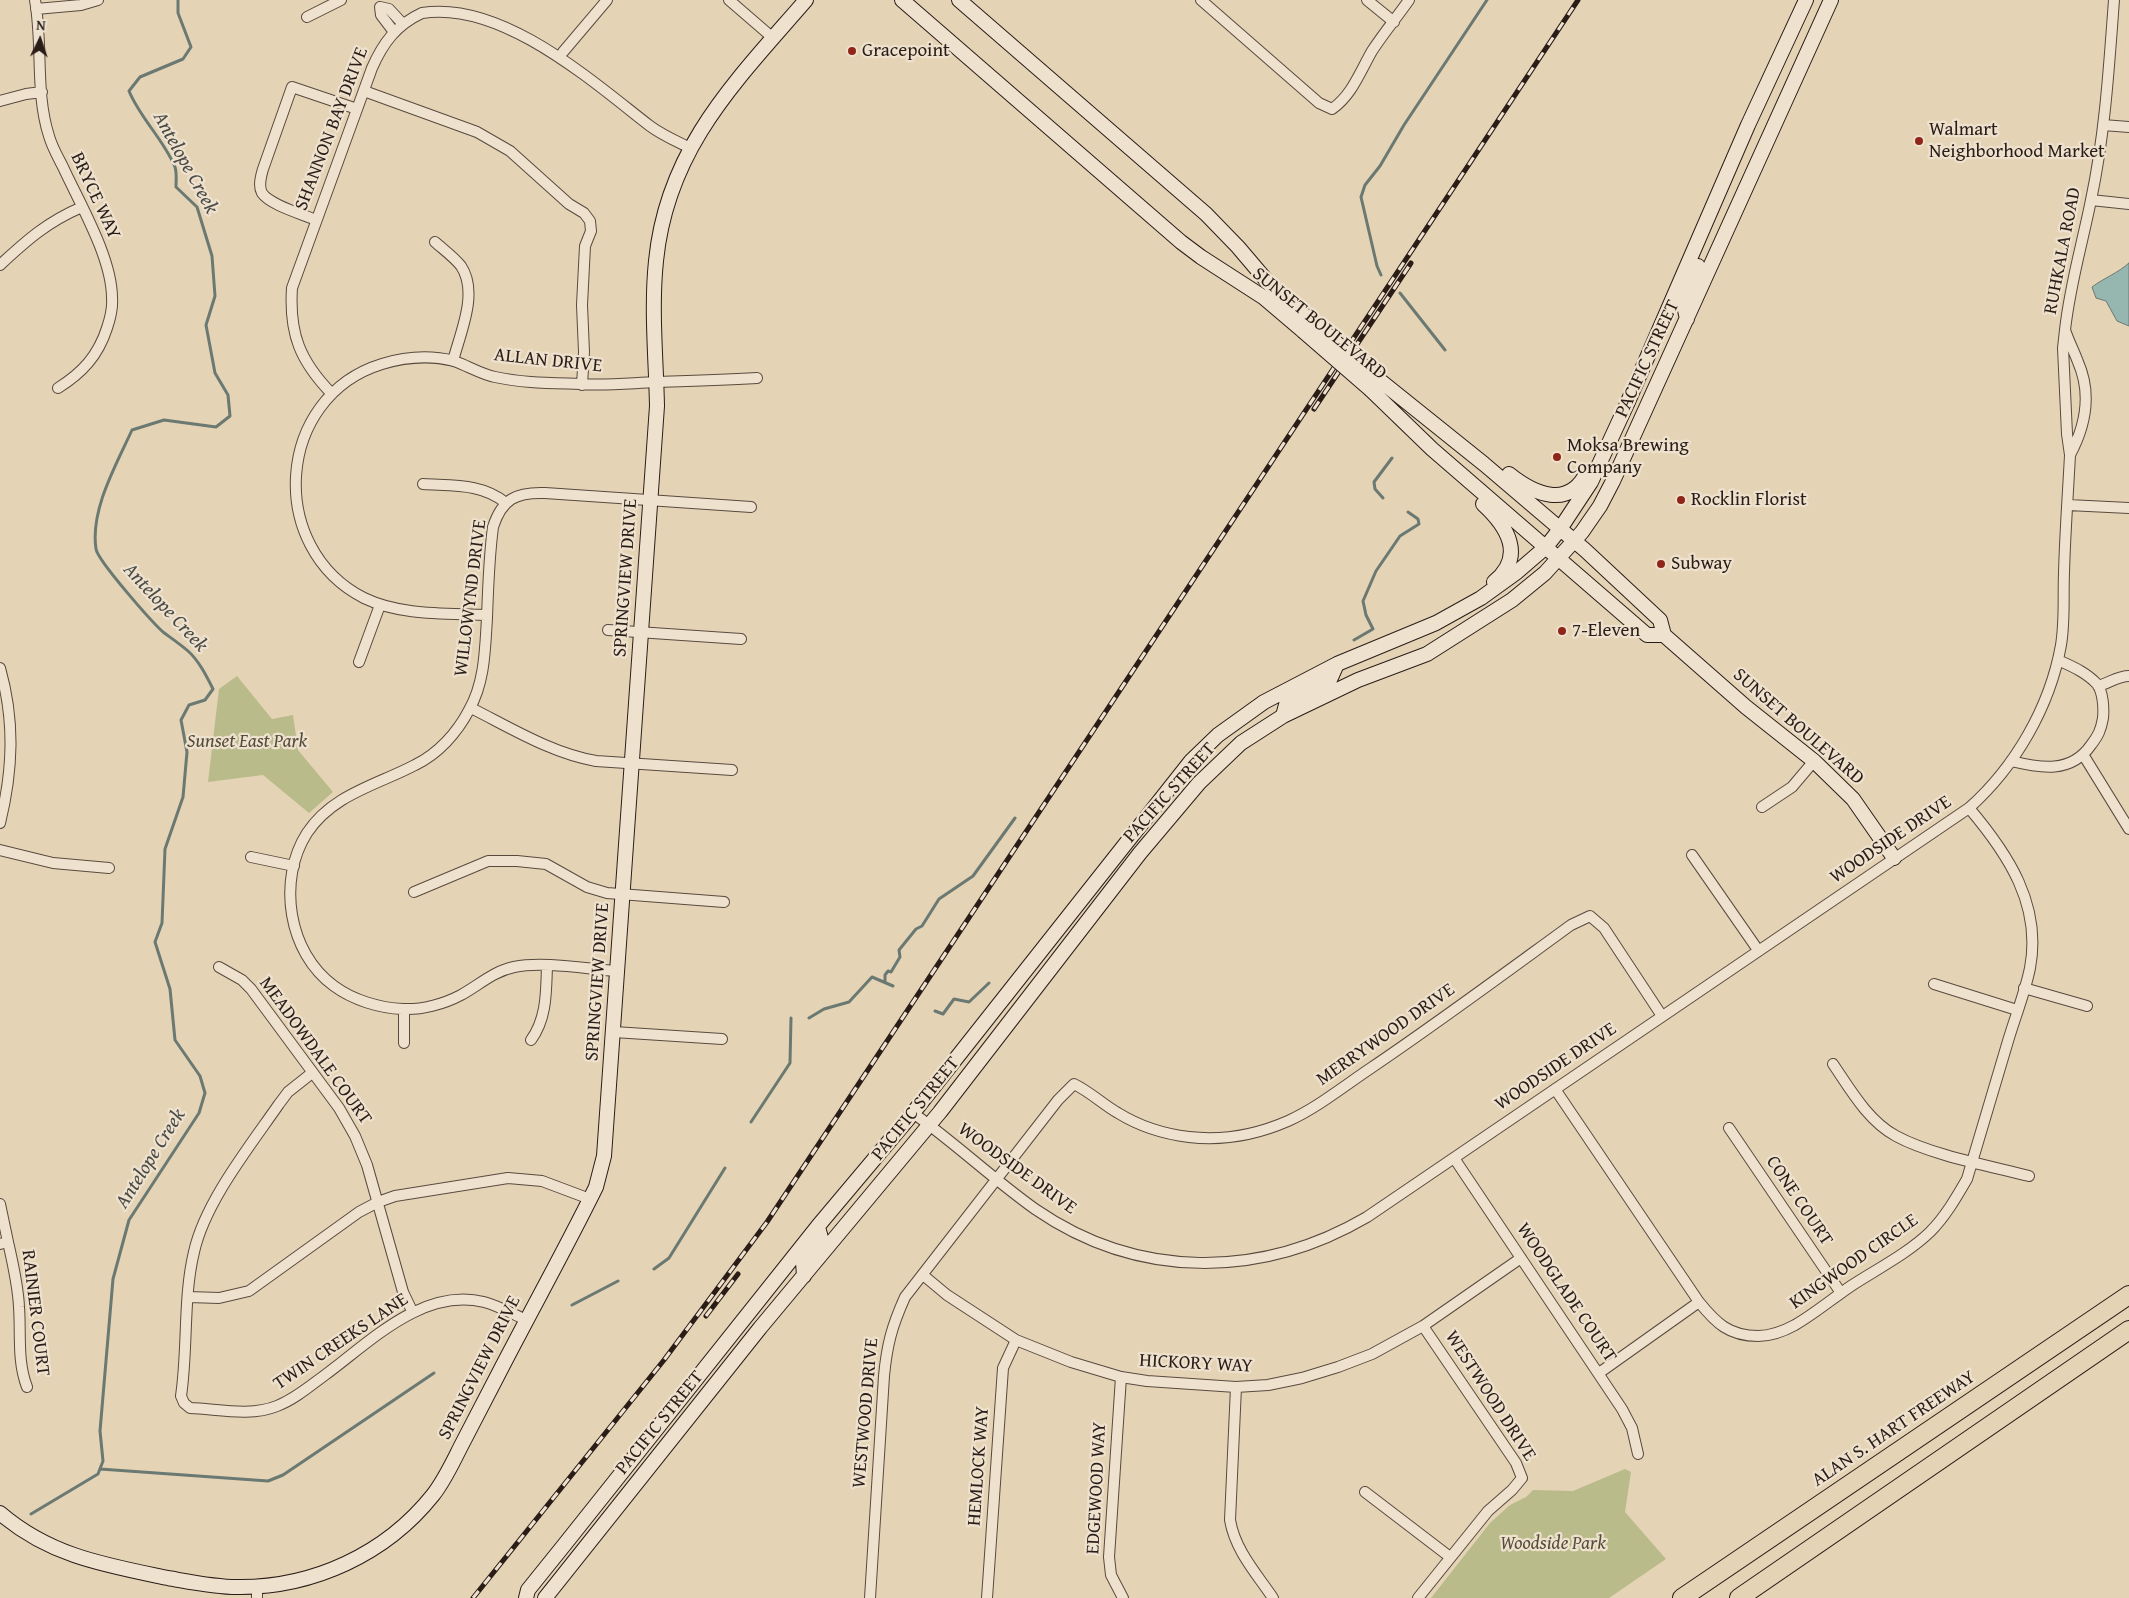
<!DOCTYPE html>
<html>
<head>
<meta charset="utf-8">
<style>
	body { margin:0 }
	#map { position:relative; width:2129px; height:1598px; overflow:hidden; background:#e5d3b5; font-family:"Gentium Book Plus",serif }
	canvas { display:block }
	.north { position:absolute; left:15px; top:15px; width:50px; height:50px; -webkit-text-stroke:4px #eee2cf; paint-order:stroke; rotate:4deg; font-size:14px; font-weight:700; line-height:20px; text-align:center; color:#2a1d18 }
	.north::after { content:''; display:block; margin:auto; width:18px; height:22px; background:#2a1d18; clip-path:polygon(50% 0,100% 100%,50% 72%,0 100%) }
</style>
</head>
<body>
<div id="map">
<canvas width="2129" height="1598"></canvas>
<div class="north">N</div>
</div>
<script>
const context = document.querySelector('canvas').getContext('2d');
context.lineJoin = 'round';
function fill(path, color) {
  context.fillStyle = color;
  context.fill(path, 'evenodd');
}
function trace(path, color, width, dash) {
  context.strokeStyle = color;
  context.lineWidth = width;
  context.lineCap = dash ? 'butt' : 'round';
  context.setLineDash(dash || []);
  context.stroke(path);
}
function drawText(font, color, halo, rows, align = 'center') {
  context.font = font + ' "Gentium Book Plus",serif';
  context.lineWidth = 4.5;
  context.setLineDash([]);
  context.textBaseline = 'middle';
  context.strokeStyle = halo;
  context.fillStyle = color;
  for (const [text, x, y, turn = 0] of rows) {
    context.save();
    context.translate(x, y);
    context.rotate((+turn || 0) * Math.PI / 180);
    context.textAlign = isNaN(turn) ? turn : align;
    if (halo) context.strokeText(text, 0, 0);
    context.fillText(text, 0, 0);
    context.restore();
  }
}
fill(new Path2D(`
	M237 676 272 719 293 715 298 750 333 792 309 813 263 775 208 782 219 689Z
	M1625 1469 1631 1472 1625 1512 1666 1559 1609 1598H1431L1490 1523 1510 1505 1526 1497 1533 1490 1573 1491Z`), '#babb8a');
const water = new Path2D(`
	M2129 263V326L2117 321 2106 301 2096 298 2092 287C2104 278 2118 273 2129 263Z`);
fill(water, '#96b7b0');
trace(water, '#6b7973', 1);
trace(new Path2D(`
	M1381 275 1377 266 1361 197 1365 185 1380 166 1404 125 1487 0
	M1400 293 1445 350
	M1383 498 1375 489 1374 482 1392 458
	M1354 640 1373 629 1366 615 1363 601 1376 571 1400 536 1419 524 1418 519 1408 512
	M885 982V975L888 971 891 972 900 957 899 950 916 929 922 926 939 899 973 876 1015 818
	M935 1011 943 1014 954 999 969 1002 989 983
	M809 1018 824 1009 849 1002 872 977 893 986
	M751 1122 790 1063 791 1018
	M654 1269 669 1258 725 1168
	M572 1305 618 1281
	M100 1469 268 1481 283 1475 434 1373
	M31 1514 98 1474 103 1461 100 1431 113 1279 129 1220 199 1113 205 1093 200 1076 175 1040 170 989 155 942 162 923 165 849 183 797 187 752 181 720 189 705 205 700 213 689C206 675 199 661 188 651 180 644 171 638 163 632 151 621 98 561 96 549 90 510 116 465 132 430L164 420 216 427 230 416 228 395 215 373 206 325 215 296 212 256 197 207 176 187C176 181 177 173 175 167 164 140 140 118 129 91L140 77 183 59 191 47 178 13V0`), '#6b7973', 3);
const street = new Path2D(`
	M35 0C43 45 35 93 49 136 52 147 58 157 63 167 80 204 112 258 112 298 113 309 110 319 107 328 98 356 82 373 58 388
	M729 0 773 38
	M1201 0 1319 103 1332 109C1352 95 1360 72 1372 51 1383 34 1397 17 1409 0
	M1367 0 1394 22
	M36 9 81 5 98 0
	M307 17 341 0
	M394 32 381 15 380 7 389 9 403 24
	M563 52 607 0
	M364 91 477 132 510 151 569 204 584 213 590 221 591 231 585 246 582 305 584 352 582 385
	M0 101 26 94 42 92
	M2103 125 2129 127
	M2091 200 2129 204
	M316 220C302 214 270 205 262 193 258 186 261 176 263 169L292 87 357 109
	M435 242C444 250 454 257 461 266 479 293 460 333 453 361
	M0 265C27 240 47 222 82 207
	M2065 330C2070 284 2082 245 2091 200 2105 134 2109 67 2114 0
	M332 394C300 361 289 334 292 288L372 68C383 43 396 25 422 13 502 0 593 82 650 126 662 135 676 141 690 148
	M423 484C452 486 482 483 506 503
	M2068 505 2129 508
	M487 615C447 613 401 616 364 598 266 548 275 397 382 364 405 357 430 355 454 361 468 366 481 374 495 377 522 383 552 383 580 384 605 386 631 383 656 382 690 381 723 380 757 378
	M608 630 741 639
	M359 662 380 605
	M0 668C15 721 13 770 0 823
	M2098 686C2109 683 2118 676 2129 676
	M471 708C511 728 551 753 596 761L732 770
	M2084 756 2129 829
	M2011 761C2040 768 2071 774 2091 745 2098 736 2101 730 2103 718 2104 708 2103 692 2097 684 2086 672 2071 666 2058 660
	M1762 807 1792 787 1814 761
	M0 850 53 863 109 868
	M1692 855 1758 950
	M251 857 294 866
	M414 892 488 861H517L546 864 587 887 607 893 724 902
	M219 967 242 980 251 989 339 1108 355 1136 367 1165 403 1292 412 1311
	M618 971C587 969 543 961 514 967 494 971 479 985 461 995 444 1004 422 1010 403 1009 379 1008 353 1000 334 986 288 953 277 880 307 833 333 794 377 785 415 765 438 754 457 733 469 710 485 682 485 649 487 618 488 588 489 557 493 527 502 499 516 492 545 493L751 507
	M1934 984 2017 1010
	M2024 988 2087 1006
	M614 1032 722 1039
	M531 1040C547 1018 546 992 547 966
	M404 1043V1010
	M1833 1064C1850 1089 1868 1121 1896 1136 1931 1155 1990 1166 2029 1176
	M312 1073 288 1092 279 1104C250 1146 205 1202 194 1252 183 1297 188 1349 181 1396L184 1403 190 1408C218 1409 250 1417 277 1406 295 1399 310 1386 325 1375 370 1342 423 1287 484 1302 499 1306 513 1314 526 1320
	M1555 1089 1699 1302C1716 1323 1729 1336 1758 1336 1771 1336 1784 1331 1795 1325 1814 1314 1832 1299 1851 1286 1877 1269 1907 1254 1930 1232 1945 1217 1956 1198 1967 1179 1981 1133 1994 1087 2008 1041 2015 1017 2025 993 2030 968 2042 905 2008 854 1969 808
	M913 1113C955 1143 993 1179 1035 1209 1138 1280 1261 1279 1367 1217L1969 808C2015 767 2050 707 2061 645 2065 621 2063 597 2064 573 2065 533 2068 494 2070 455L2067 434 2063 348 2065 330C2069 342 2074 351 2078 362 2092 394 2086 425 2070 455
	M1729 1128 1841 1293
	M1454 1158 1622 1409 1632 1428 1638 1454
	M0 1204 8 1242 0 1244
	M8 1242C13 1264 18 1285 19 1307 21 1334 17 1361 27 1387
	M923 1275 947 1295 1016 1340 1071 1362 1121 1377 1147 1381 1236 1387 1268 1385 1302 1378 1338 1367 1372 1354 1423 1326 1521 1258
	M189 1297 219 1298 249 1291 359 1212 378 1202 395 1196 508 1178 542 1181 590 1199
	M1599 1373 1699 1302
	M1121 1377 1109 1557 1111 1575 1123 1598
	M1236 1387 1230 1520C1235 1550 1256 1573 1273 1598
	M1365 1492 1450 1557
	M257 1587V1598
	M870 1598 884 1376C887 1344 892 1326 905 1297L1058 1100 1074 1084C1092 1093 1102 1104 1118 1113 1139 1126 1164 1134 1189 1137 1224 1141 1256 1135 1288 1121 1317 1108 1344 1086 1371 1068 1439 1022 1505 973 1571 925L1590 916 1604 928 1662 1016
	M987 1598 1003 1368 1016 1340
	M1418 1598 1488 1511 1512 1490 1522 1478 1516 1463 1423 1326`);
const secondary = new Path2D(`
	M902 0 1181 242 1201 257 1263 297 1303 331
	M959 0 1206 214 1238 247 1272 287 1310 320
	M1687 319 1683 301 1698 266
	M1378 379 1484 464 1585 550 1660 620 1664 635 1746 707 1814 761 1853 799 1894 858
	M1371 390 1432 449 1647 635H1664
	M1509 474C1534 494 1569 510 1587 472
	M1483 504C1507 526 1526 556 1494 582
	M1283 716 1287 701 1329 682 1337 664
	M804 1276 803 1262 821 1238 818 1227
	M0 1513C50 1556 105 1565 168 1578 191 1582 214 1587 237 1587 313 1588 386 1554 433 1495 444 1481 452 1464 460 1448 474 1421 488 1394 502 1367 533 1307 566 1248 596 1187L604 1156 657 406C656 358 651 309 656 261 667 148 736 81 806 0
	M526 1598 528 1590 565 1544 818 1226 913 1113 1191 761 1218 735 1264 702 1337 664 1436 623 1481 598 1517 572 1546 547 1560 529 1591 482 1627 404 1748 125 1806 0
	M545 1598 760 1328 940 1112 1140 853 1199 783 1241 743 1283 716 1358 680 1427 654 1512 600 1545 573 1582 532 1600 506 1613 481 1831 0`);
const highway = new Path2D(`
	M1682 1598 2129 1295
	M1739 1598 2129 1330`);
trace(street, '#594a3f', 12);
trace(secondary, '#2a1d18', 16);
trace(highway, '#2a1d18', 20);
trace(street, '#eee2cf', 10);
trace(secondary, '#eee2cf', 14);
trace(highway, '#e5d3b5', 18);
const rail = new Path2D(`
	M1314 409 1411 263
	M706 1316 738 1274
	M473 1598 664 1360 767 1222 1578 0`);
trace(rail, '#2a1d18', 5);
trace(rail, '#eee2cf', 3, [9]);
const secondaryBridge = new Path2D(`
	M1310 320 1378 379
	M1303 331 1371 390`);
trace(secondaryBridge, '#2a1d18', 16, []);
trace(secondaryBridge, '#eee2cf', 14);
for (const [x, y, r, color] of [
	[852,51,5,"#8f2418"],
	[1919,141,5,"#8f2418"],
	[1557,457,5,"#8f2418"],
	[1681,500,5,"#8f2418"],
	[1661,564,5,"#8f2418"],
	[1562,631,5,"#8f2418"]
]) {
  const dot = new Path2D();
  dot.arc(x, y, r, 0, 2 * Math.PI);
  context.fillStyle = color;
  context.fill(dot);
  trace(dot, '#eee2cf', 2);
}
drawText('19px', '#2a1d18', '#eee2cf', [
	["Gracepoint",862,51],
	["Walmart",1929,130],
	["Neighborhood Market",1929,152],
	["Moksa Brewing",1567,446],
	["Company",1567,468],
	["Rocklin Florist",1691,500],
	["Subway",1671,564],
	["7-Eleven",1572,631]
], 'left');
drawText('19px', '#2a1d18', '#eee2cf', [
	["SHANNON BAY DRIVE",332,129,-69],
	["BRYCE WAY",95,196,65],
	["RUHKALA ROAD",2063,251,-79],
	["SUNSET BOULEVARD",1319,324,39],
	["PACIFIC STREET",1648,359,-65],
	["ALLAN DRIVE",548,361,6],
	["SPRINGVIEW DRIVE",626,578,-86],
	["WILLOWYND DRIVE",471,598,-83],
	["SUNSET BOULEVARD",1798,727,41],
	["PACIFIC STREET",1170,793,-48],
	["WOODSIDE DRIVE",1891,840,-34],
	["SPRINGVIEW DRIVE",598,982,-86],
	["MERRYWOOD DRIVE",1386,1035,-35],
	["MEADOWDALE COURT",315,1051,54],
	["WOODSIDE DRIVE",1556,1067,-34],
	["PACIFIC STREET",916,1109,-51],
	["WOODSIDE DRIVE",1017,1169,36],
	["CONE COURT",1799,1201,56],
	["KINGWOOD CIRCLE",1854,1262,-35],
	["WOODGLADE COURT",1566,1293,56],
	["RAINIER COURT",35,1313,83],
	["TWIN CREEKS LANE",341,1342,-34],
	["HICKORY WAY",1196,1364,3],
	["SPRINGVIEW DRIVE",480,1368,-63],
	["WESTWOOD DRIVE",1490,1396,57],
	["WESTWOOD DRIVE",866,1413,-85],
	["PACIFIC STREET",660,1423,-51],
	["ALAN S. HART FREEWAY",1894,1429,-34],
	["HEMLOCK WAY",979,1466,-86],
	["EDGEWOOD WAY",1097,1488,-87]
]);
drawText('italic 19px', '#554c3a', '#eee2cf', [
	["Sunset East Park",247,742],
	["Woodside Park",1553,1544]
]);
drawText('italic 20px', '#4a4b46', '#eee2cf', [
	["Antelope Creek",185,163,61],
	["Antelope Creek",165,608,47],
	["Antelope Creek",151,1159,-58]
]);
</script>
</body>
</html>
